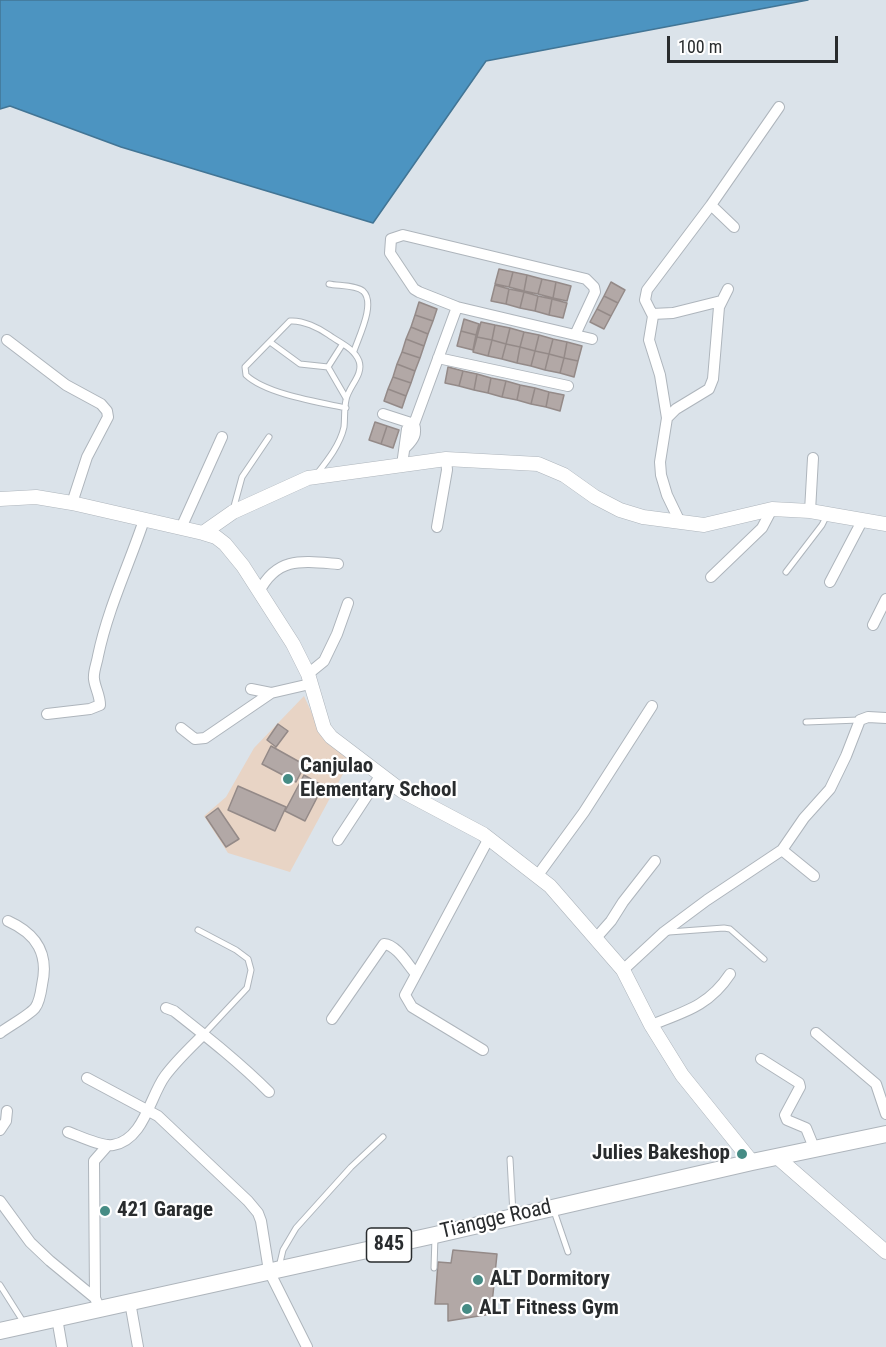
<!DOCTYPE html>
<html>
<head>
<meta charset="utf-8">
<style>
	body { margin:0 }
	#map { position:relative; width:886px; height:1347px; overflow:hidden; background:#dbe3ea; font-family:"Roboto Condensed",sans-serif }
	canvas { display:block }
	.scale { position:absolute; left:667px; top:36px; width:171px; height:27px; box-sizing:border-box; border:3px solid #292c2e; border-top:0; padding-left:8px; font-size:18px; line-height:21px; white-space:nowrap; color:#292c2e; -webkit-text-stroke:4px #fff; paint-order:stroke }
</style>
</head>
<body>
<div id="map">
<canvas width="886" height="1347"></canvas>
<div class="scale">100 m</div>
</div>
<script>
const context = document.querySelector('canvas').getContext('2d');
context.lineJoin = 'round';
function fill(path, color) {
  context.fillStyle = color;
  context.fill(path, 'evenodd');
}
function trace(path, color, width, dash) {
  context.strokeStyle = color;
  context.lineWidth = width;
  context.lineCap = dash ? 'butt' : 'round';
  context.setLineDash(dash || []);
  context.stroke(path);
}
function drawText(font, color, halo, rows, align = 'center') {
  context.font = font + ' "Roboto Condensed",sans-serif';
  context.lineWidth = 4.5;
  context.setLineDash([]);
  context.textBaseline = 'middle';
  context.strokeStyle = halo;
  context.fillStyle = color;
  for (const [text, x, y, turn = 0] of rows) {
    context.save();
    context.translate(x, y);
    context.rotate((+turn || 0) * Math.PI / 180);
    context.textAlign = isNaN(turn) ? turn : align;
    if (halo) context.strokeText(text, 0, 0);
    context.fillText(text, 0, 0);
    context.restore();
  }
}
fill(new Path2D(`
	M304 696 322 735 350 761 290 872 228 853 204 816 226 797 254 748Z`), '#e8d4c5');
const water = new Path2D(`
	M0 0H808L486 61 373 223 121 147 10 106 0 109Z`);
fill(water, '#4c94c1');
trace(water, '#427595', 1.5);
const building = new Path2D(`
	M499 269 513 272 509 287 495 284Z
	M513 272 527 275 524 291 509 287Z
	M527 275 542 279 538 294 524 291Z
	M542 279 556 282 553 298 538 294Z
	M556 282 571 286 567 301 553 298Z
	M611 282 625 290 618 303 604 296Z
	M495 285 509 289 506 304 491 301Z
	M509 289 524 292 520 308 506 304Z
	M524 292 538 296 535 311 520 308Z
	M538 296 552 299 549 315 535 311Z
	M604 296 618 303 611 316 597 309Z
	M552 299 567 303 563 318 549 315Z
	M419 302 437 309 433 321 415 315Z
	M597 309 611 316 604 329 590 322Z
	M415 315 433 321 428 334 411 327Z
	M464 319 479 324 476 335 461 331Z
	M481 322 495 325 492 340 477 337Z
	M495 325 510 328 506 344 492 340Z
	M411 327 428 334 424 346 406 339Z
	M510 328 524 332 520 347 506 344Z
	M461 331 476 335 473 350 457 346Z
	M524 332 539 335 535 351 520 347Z
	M539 335 553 339 549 354 535 351Z
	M477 337 492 340 488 356 473 352Z
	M406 339 424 346 420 358 402 352Z
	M553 339 567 342 564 358 549 354Z
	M492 340 506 344 502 359 488 356Z
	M567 342 582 346 578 361 564 358Z
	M506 344 520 347 517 363 502 359Z
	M520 347 535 351 531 366 517 363Z
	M535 351 549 354 545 370 531 366Z
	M402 352 420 358 415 371 397 364Z
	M549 354 564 358 560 373 545 370Z
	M564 358 578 361 574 377 560 373Z
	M397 364 415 371 411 383 393 377Z
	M448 367 463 371 459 386 445 383Z
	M463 371 477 374 474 390 459 386Z
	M477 374 491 378 488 393 474 390Z
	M393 377 411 383 406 396 388 389Z
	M491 378 506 381 502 397 488 393Z
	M506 381 520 385 517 400 502 397Z
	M520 385 535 388 531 404 517 400Z
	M535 388 549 392 546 407 531 404Z
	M388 389 406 396 402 408 384 401Z
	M549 392 564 395 560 411 546 407Z
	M375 422 387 426 381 444 369 440Z
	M387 426 399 430 393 448 381 444Z
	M278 724 288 731 276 747 267 740Z
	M271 746 305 765 296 782 262 764Z
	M304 775 323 786 305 821 285 811Z
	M238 786 286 807 275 831 228 810Z
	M218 808 239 839 226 847 206 817Z
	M453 1250 497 1254 491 1314 448 1321V1304H435L438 1262 451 1263Z`);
fill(building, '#b2a8a6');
trace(building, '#948a88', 1.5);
const service = new Path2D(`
	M329 284C337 286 356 285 363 291 376 303 359 336 354 351
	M270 342 300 364 328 367 342 345
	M328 367 346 398
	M316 475C327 461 340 445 344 427 345 418 344 409 346 400 348 387 364 375 359 361 354 348 340 343 329 335 319 328 303 320 290 321L245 367 246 375C266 394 318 402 346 408
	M233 510 242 477 269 437
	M786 572 822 525 827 515
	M806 722 859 720
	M198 930 236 950 248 959 251 970 247 988 203 1035
	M669 932 724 928 730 929 764 959
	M510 1159 513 1214
	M554 1211 568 1252
	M279 1267 283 1250 296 1228 351 1167 383 1137
	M434 1268 435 1237
	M0 1285 24 1323`);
const minor = new Path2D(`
	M711 205 734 227
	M652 314 673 313 721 301
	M575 335 595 292 594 287 586 279 403 235 391 239 390 253 414 289 419 292 457 307 575 335 592 339
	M7 340 66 385 101 404 107 411 108 417 87 457 72 503
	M438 358 568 386
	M383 414 414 424
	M667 418 660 375 649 340 653 316 645 300 647 290 711 205 779 107
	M406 447C414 439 417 434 414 424
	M402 465 407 429 414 424 457 307
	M810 511 813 458
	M679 520 667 495 661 475 660 462 667 418 676 409 709 389 713 379 719 307 728 289
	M437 527 447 470 446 459
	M181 528 222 437
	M711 577 762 528 772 509
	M830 582 862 521
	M259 592C277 556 303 561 338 564
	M873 625 886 599
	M308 674 324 661 337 634 348 603
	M251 689 271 693 310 684
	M47 714 90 709 100 705C100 695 95 688 94 679 93 672 97 663 98 656 108 608 129 565 144 520
	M181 728 195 739 205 738 271 693
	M338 840 380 776
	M782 850 814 876
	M538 875 584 812 652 706
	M596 938 611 921 623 902 655 861
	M623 970 664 932 707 900 782 850 804 818 830 789 846 756 860 720 868 717 886 718
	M166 1008 174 1011C207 1037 239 1062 269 1092
	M332 1019 384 944C397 945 408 965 416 974
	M651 1025C684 1012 709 1006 730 974
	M0 1033C9 1026 28 1016 35 1008 39 1003 41 992 42 985 49 954 37 934 8 921
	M816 1033 876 1084 886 1114
	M483 1050 412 1007 405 995 489 838
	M761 1059 799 1083 800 1087 785 1115 787 1120 806 1128 815 1150
	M87 1078 158 1116 248 1201 258 1213 261 1221 269 1271 307 1347
	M0 1130 6 1121 7 1111
	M68 1132C79 1136 102 1147 113 1145 144 1140 150 1096 165 1076 176 1061 190 1048 203 1035
	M0 1201 30 1242 50 1261 95 1298
	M130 1302 138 1347
	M100 1309 95 1298 94 1161 108 1145
	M57 1318 62 1347`);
const tertiary = new Path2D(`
	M0 499 36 497 72 503 203 533 216 537 225 544 243 566 293 644 308 674 324 728 331 737 402 791 483 834 550 886 623 970 651 1025 682 1075 752 1162
	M203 533 233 512 308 478 446 459 538 464 564 475 595 497 620 510 643 517 704 525 772 509 810 511 886 524
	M777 1157 886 1252`);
const primary = new Path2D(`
	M0 1331 435 1235 752 1162 886 1134`);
trace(service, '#aeb5bc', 7);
trace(minor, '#aeb5bc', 12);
trace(tertiary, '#aeb5bc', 15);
trace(primary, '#aeb5bc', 18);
trace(service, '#fff', 5);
trace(minor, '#fff', 10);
trace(tertiary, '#fff', 14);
trace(primary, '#fff', 16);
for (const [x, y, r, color] of [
	[288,779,6,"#468c85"],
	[742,1154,6,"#468c85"],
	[105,1211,6,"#468c85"],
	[478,1280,6,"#468c85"],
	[467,1309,6,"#468c85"]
]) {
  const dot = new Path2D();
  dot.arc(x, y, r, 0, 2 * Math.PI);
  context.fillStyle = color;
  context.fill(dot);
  trace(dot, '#fff', 2);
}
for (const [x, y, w] of [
	[389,1245,45]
]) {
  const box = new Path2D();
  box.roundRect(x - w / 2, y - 17, w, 34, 4.5);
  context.fillStyle = '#fff';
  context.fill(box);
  trace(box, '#292c2e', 1.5);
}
drawText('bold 20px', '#292c2e', null, [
	["845",389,1245]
]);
drawText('bold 21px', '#292c2e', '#fff', [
	["Canjulao",300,767],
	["Elementary School",300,791],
	["Julies Bakeshop",730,1154,"right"],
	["421 Garage",117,1211],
	["ALT Dormitory",490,1280],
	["ALT Fitness Gym",479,1309]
], 'left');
drawText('21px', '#292c2e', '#fff', [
	["Tiangge Road",496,1220,-13]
]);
</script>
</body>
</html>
